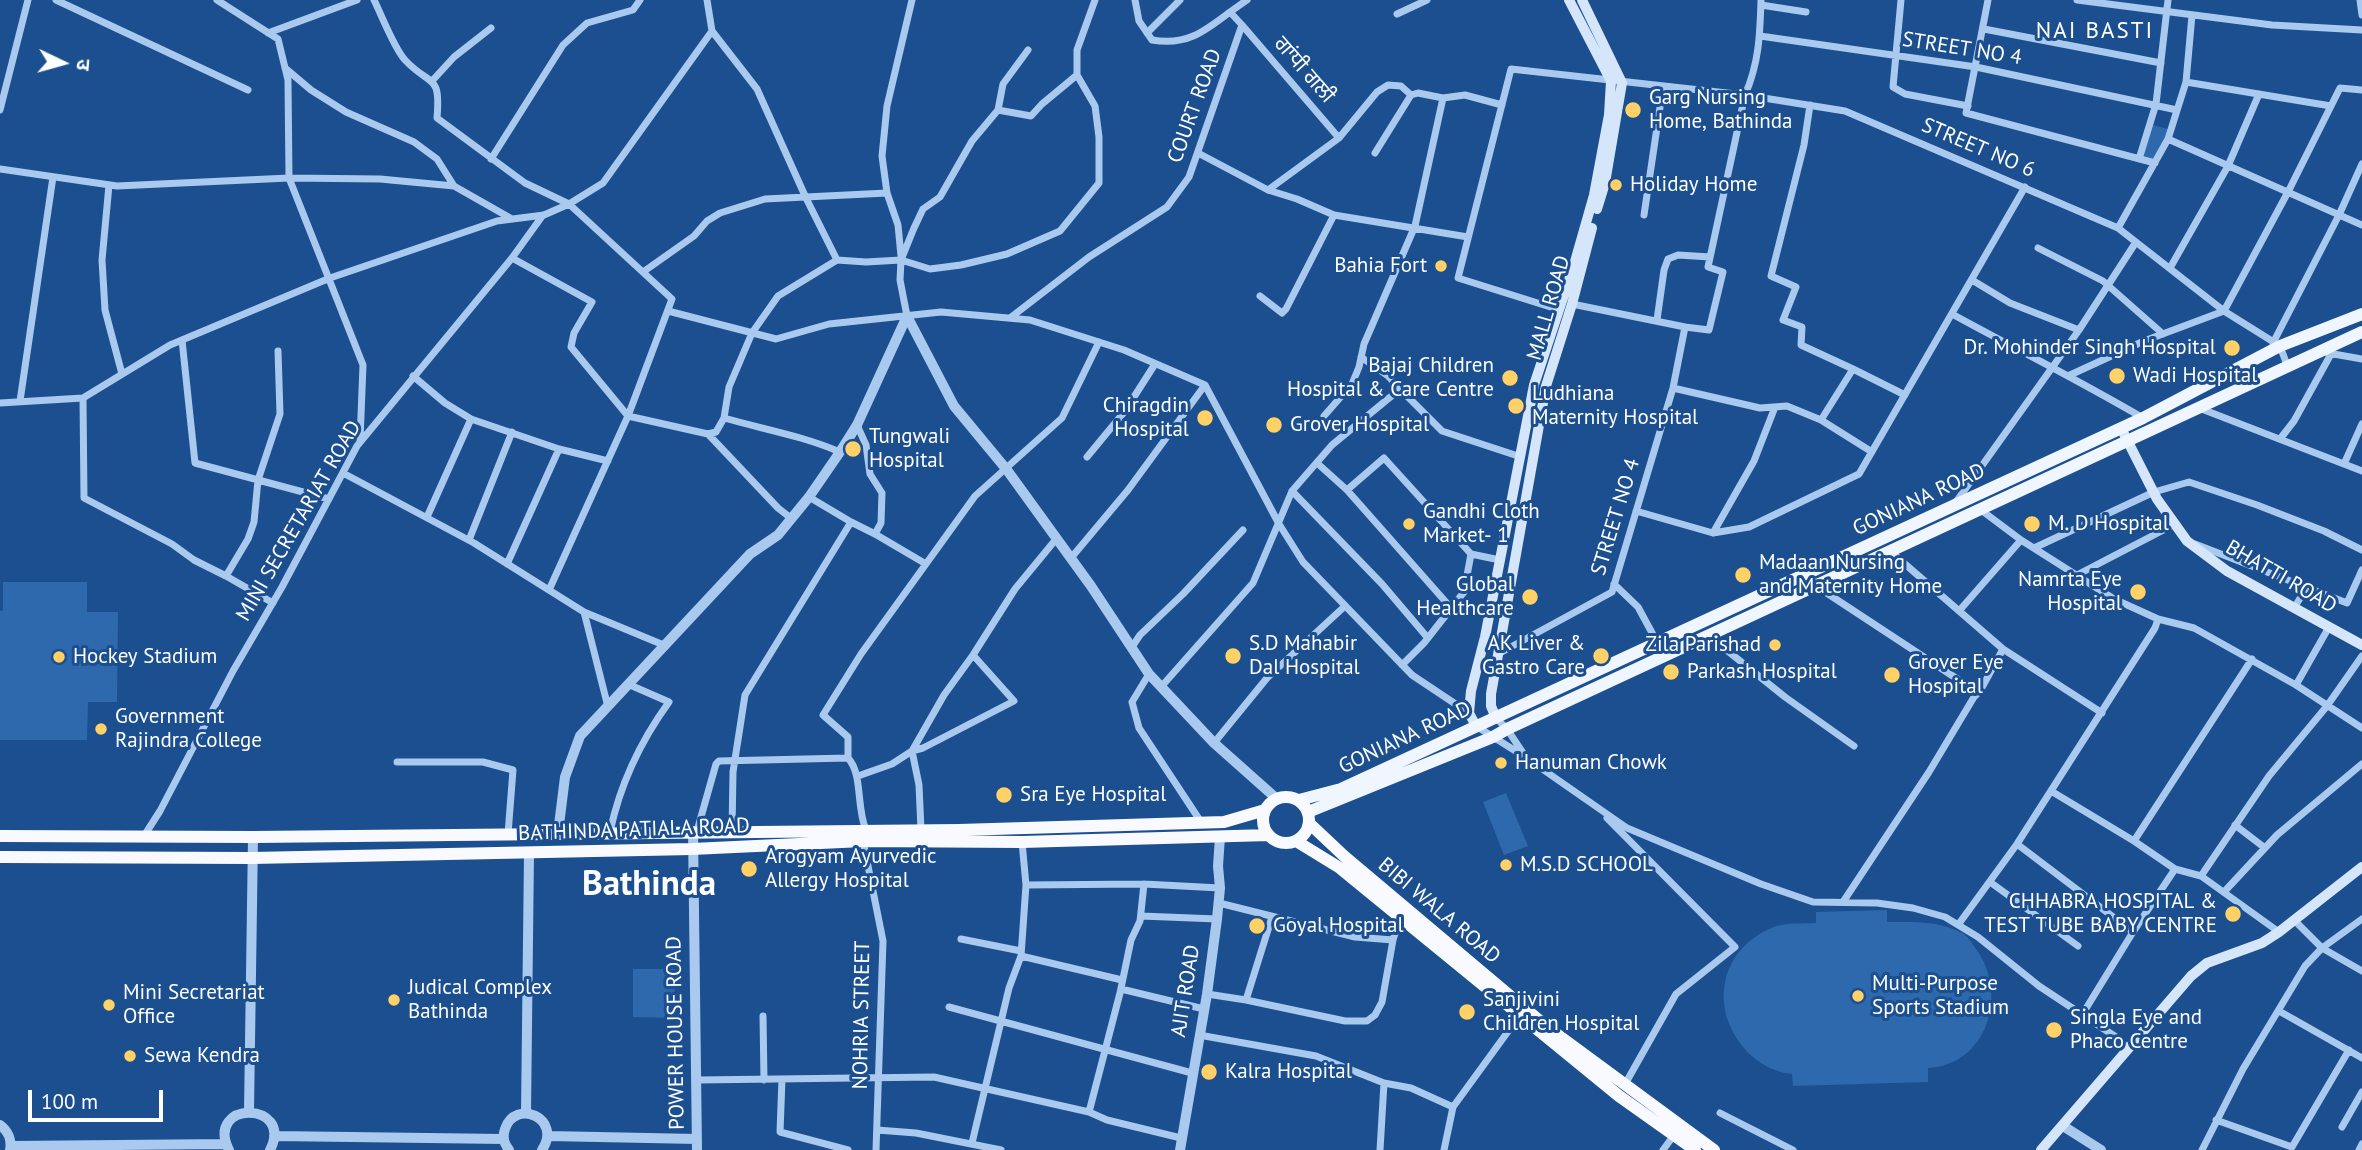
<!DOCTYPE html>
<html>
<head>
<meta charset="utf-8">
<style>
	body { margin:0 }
	#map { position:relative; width:2362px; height:1150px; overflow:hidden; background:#1b4f8f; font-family:"PT Sans","Noto Sans Devanagari",sans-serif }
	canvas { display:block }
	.north { position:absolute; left:28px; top:28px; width:70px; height:70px; -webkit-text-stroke:5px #1b4f8f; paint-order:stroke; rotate:95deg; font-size:19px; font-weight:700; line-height:28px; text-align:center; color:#fff }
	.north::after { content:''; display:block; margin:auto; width:24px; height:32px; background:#fff; clip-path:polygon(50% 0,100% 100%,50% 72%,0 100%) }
	.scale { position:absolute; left:28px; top:1090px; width:135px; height:32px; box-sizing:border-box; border:4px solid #fff; border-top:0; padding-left:9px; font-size:21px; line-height:24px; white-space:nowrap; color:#fff; -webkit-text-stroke:5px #1b4f8f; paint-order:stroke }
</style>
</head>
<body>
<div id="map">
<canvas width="2362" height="1150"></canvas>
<div class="north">उ</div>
<div class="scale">100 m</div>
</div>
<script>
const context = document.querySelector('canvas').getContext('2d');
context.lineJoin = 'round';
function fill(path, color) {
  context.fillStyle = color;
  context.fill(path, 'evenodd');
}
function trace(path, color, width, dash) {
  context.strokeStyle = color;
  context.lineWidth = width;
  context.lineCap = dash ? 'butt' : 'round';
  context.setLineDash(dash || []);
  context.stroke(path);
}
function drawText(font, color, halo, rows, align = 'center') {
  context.font = font + ' "PT Sans","Noto Sans Gurmukhi",sans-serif';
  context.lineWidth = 6;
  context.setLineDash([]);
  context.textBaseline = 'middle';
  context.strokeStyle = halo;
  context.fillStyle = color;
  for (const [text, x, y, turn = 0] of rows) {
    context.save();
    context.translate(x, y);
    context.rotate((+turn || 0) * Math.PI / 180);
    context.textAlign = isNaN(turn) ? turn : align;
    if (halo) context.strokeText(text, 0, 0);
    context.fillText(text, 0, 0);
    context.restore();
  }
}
fill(new Path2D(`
	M2149 124 2172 130 2155 163 2139 159Z
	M3 582H87V612H118L117 702H88L87 740H0V611L3 610Z
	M1506 793 1528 846 1504 855 1483 802Z
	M1887 910V922C1913 922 1938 920 1962 933 1968 936 1972 943 1976 949 2009 994 1987 1065 1928 1068V1082L1793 1086 1792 1074C1778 1073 1763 1066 1753 1057 1708 1017 1715 950 1774 927 1786 922 1803 924 1816 923V912Z
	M633 969H675L674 1018 633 1017Z`), '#2e69ad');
trace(new Path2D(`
	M56 0 248 90
	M217 0 278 39 288 80 289 178 363 365 360 441
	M374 0C382 16 394 48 405 60 430 87 441 72 437 118L525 183 569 204 672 299 628 416 549 590
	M1135 0 1139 21 1152 40C1186 46 1204 32 1230 12
	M1901 0 1893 87 1905 94 1968 106
	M1988 0 1966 113 2155 163
	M2077 0 2272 25 2362 30
	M2360 0 2362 15
	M1761 5 1806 12
	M1397 14 1427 0
	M2192 15 2186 82 2331 106
	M1242 25 1339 138
	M1984 29 2161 63
	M712 31 757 89 806 198 837 260 866 262 901 260 930 269 961 265 1007 254 1060 231 1099 183V137L1095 106 1077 75
	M268 33 357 0
	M1147 33 1180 0
	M1760 36 1976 67 2177 110
	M285 68 311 90 346 112 414 142 437 159 454 186
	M432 81 454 57 491 28
	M1810 105 1804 145 1771 276 1796 287 1783 320 1802 327 1801 345 1853 369
	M0 110 28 0
	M998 110 1031 116 1042 104 1077 75V50L1095 0
	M2168 139 2186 82
	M1198 153 1268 190 1297 199 1334 215 1468 237
	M1375 153 1411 95 1418 93 1443 98 1465 95 1502 105
	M491 159 563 45 587 23 633 10 640 0
	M2139 159 2156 104 2168 0
	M0 169 117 186 289 178 380 179 454 186 512 219
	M109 185 102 260 105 310 122 374
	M1268 190 1339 138 1377 92 1388 85 1401 86 1411 95
	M1644 215 1663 87
	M2118 228 2168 139 2362 225
	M2038 248 2103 281 2163 334
	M901 256 898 225 887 193 882 156 887 106 912 0
	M512 258 592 302 574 333 571 347 628 416 708 434 716 432 724 418 729 387 752 333 778 296 837 260
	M2170 268 2228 166 2259 94
	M643 272 694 236 707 221 720 213 765 199 887 193
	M1972 280 2010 303 2079 330
	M1260 296 1282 313 1286 309 1334 215
	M1572 304 1685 327
	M1560 310 1458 278 1511 69 1745 95 1845 111 2118 228 2224 311 2280 346 2287 365
	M668 311 776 339 829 324 941 312 1030 320 1124 350 1205 385 1279 524 1303 562 1412 675 1469 713
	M1952 314C2016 349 2080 381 2143 418
	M907 316 900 280 901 260 914 228 923 209 940 197 972 141 998 110 1003 84 1028 50
	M1010 318 1089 257 1167 207 1189 177 1242 25 1230 12 1247 0
	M1657 320 1664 270 1668 259 1678 255 1710 257
	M182 340 195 463 329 499
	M2273 343 2339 215 2362 164
	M2328 353 2362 359
	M1361 357 1388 376 1400 389
	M2070 375 2144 341 2224 311 2288 192 2340 88 2362 90
	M413 376 445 403 471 419 559 449 608 461
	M1673 388 1760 408 1787 406 1821 420 1872 452
	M83 398 84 498 172 544 194 560 226 576 273 603
	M20 401 53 177
	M0 403 83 398 170 345 330 278 497 221 544 215 569 204 603 183 712 31 707 0
	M2199 408 2362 471
	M1324 416 1352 384 1359 367 1364 344 1415 226 1443 98
	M724 418C763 429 803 436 840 452
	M1821 420 1853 369 1905 395
	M708 434 778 508 792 519
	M2280 439 2294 421 2331 354
	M1087 457 1125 411 1155 364
	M1317 463 1347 490 1452 609
	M2344 464 2362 424
	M343 473 474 543 584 612 608 707
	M1347 490 1384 458 1471 554 1500 560
	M1292 491 1382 584 1427 637
	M809 497 851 522
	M1956 502 2079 330 2136 242
	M1981 510 2021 540 2114 599 2158 619 2194 628 2296 685 2362 728
	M1636 511 1713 533 1749 527 1859 474 2025 187
	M427 517 471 419
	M1713 533 1754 461 1775 407
	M875 534 926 564
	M469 540 512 432
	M2195 544 2347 603 2362 570
	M2034 548 2154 492 2189 482 2257 505 2324 531 2362 550
	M1892 551 1898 558 2003 649 2102 713
	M1071 558 1128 490 1205 385
	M507 564 559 449
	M1808 572 1816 586 1971 688
	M226 576 248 539 254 522 258 480 280 414 278 351
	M2075 576 2175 524
	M1614 584 1638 607 1657 642
	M2294 608 2307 587
	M1959 611 2021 540
	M584 612 666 646
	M1709 636 1785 697 1854 746
	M1132 647 1140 635 1183 594 1243 530
	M1498 654 1612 592 1673 388 1685 327 1709 330 1723 272 1708 267 1745 95C1759 63 1760 35 1761 0
	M1402 665 1424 643 1464 592 1471 554
	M1149 674 1132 702 1139 728 1201 822
	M2296 685 2329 627
	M1161 687 1253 583 1292 491 1332 445 1400 389 1442 431 1521 457
	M1496 718 1507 729 1523 753
	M1476 726 1525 757 1627 828 1761 884 1813 902 1877 903 1913 908 1945 917 1978 937 2039 986 2116 1037 2129 1049
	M1214 743 1267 678 1345 606
	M397 762H483L513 770 508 834
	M858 776 892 764 912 751 923 748 1014 701 973 655
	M2051 791 2134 841 2175 869
	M1607 818 1735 947 1676 994 1624 1086
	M2235 825 2265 848
	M866 830C856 807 863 774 848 758V737L823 715 861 654 975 496 1062 418 1099 342
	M921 830 919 785 912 751 944 695 973 655 1015 589 1057 538
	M697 831 716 764 719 761 848 758
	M732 831 733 772 745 695 851 522 875 534 881 523 882 493 870 474 866 445 857 425
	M610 832C620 784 640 742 669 702L630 685
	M144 836 160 811 233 671 282 587 357 446 512 258 543 215
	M863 841 883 941 876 1150
	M2134 841 2252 659
	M2017 844 2133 932
	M2201 876 2269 776 2327 706 2362 656
	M1990 882 2078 946
	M1026 885 1144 884 1220 888
	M2224 892 2277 835 2362 764
	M1843 902 1929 772 1974 697 1980 691 2003 649
	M1141 916 1217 919
	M2295 921 2322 948 2362 971
	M1958 925 2017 844 2155 628 2158 619
	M961 939 1021 951
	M1393 940 1400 917
	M1021 956 1122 980
	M1121 989 1204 1009
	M1207 994 1246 1000 1345 1021H1367L1375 1015 1382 1002 1393 940 1355 937 1219 903
	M1246 1000 1272 917
	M949 1007 1192 1073
	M2279 1011 2362 1058
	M2082 1015 2133 932 2175 869 2201 876 2279 932
	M763 1016 764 1080
	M1199 1035 1316 1056 1384 1083 1411 1088 1453 1107
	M782 1079 780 1132 848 1150
	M697 1080 934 1077 1089 1112 1107 1120 1181 1138
	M1089 1112 1120 993 1131 940 1140 921 1144 884
	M1720 1113 1793 1150
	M2216 1120 2292 1147 2349 1050
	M2342 1127 2362 1092
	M877 1130 916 1133 1001 1150
	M972 1143 1009 988 1021 956 1026 885 1022 842
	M1380 1150 1384 1083
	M1444 1150 1453 1107 1520 1015
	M1663 1150 1674 1135
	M2202 1150 2243 1069 2305 966 2322 948 2362 919
	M2359 1150 2362 1144`), '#a9c9ee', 7);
trace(new Path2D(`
	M907 316 954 406 1007 470 1091 586 1149 674 1214 743 1277 799
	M693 831 697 1150
	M558 833 565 777 580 736 750 554 778 535 809 497 840 452 857 425 907 316
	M249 1111 253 837
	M526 1113 529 853
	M0 1125C8 1131 12 1140 10 1150
	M2063 1126 2101 1150
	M274 1136 504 1139
	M548 1136 697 1139
	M11 1146 226 1144
	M229 1150C204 1100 295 1101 270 1150
	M509 1150C504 1143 502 1138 505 1129 515 1098 563 1118 542 1150
	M1180 1150 1207 994 1217 919 1220 888 1218 866 1220 837`), '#a9c9ee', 10);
trace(new Path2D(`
	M1582 0 1622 83 1605 183 1597 209
	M2121 428 2157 499 2187 541 2227 571 2362 645
	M1496 718 1491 706V694L1546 386 1572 304 1592 228
	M1476 726 1469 713 1471 691 1485 637 1534 385 1574 265 1594 195 1609 115 1611 81 1569 0
	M2041 1150 2191 976 2207 963 2262 943 2279 932 2362 867`), '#d6e6fa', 10);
trace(new Path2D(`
	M1299 800 1341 789 2143 418 2280 346 2362 314
	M1308 812 1493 737 1507 729 2362 332`), '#f0f6ff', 12);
trace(new Path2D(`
	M1263 820a23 23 0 1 1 46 0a23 23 0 1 1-46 0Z
	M1309 823 1344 856 1547 1027 1714 1150
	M0 836 253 837 959 830 1224 822 1265 810
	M1296 841 1340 868 1619 1096 1695 1150
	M0 857 252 858 692 849 863 841 1022 842 1269 835`), '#f8faff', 12);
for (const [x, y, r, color] of [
	[1633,110,9,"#ffd166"],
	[1616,185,7,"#ffd166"],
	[1441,266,7,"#ffd166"],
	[2232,348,9,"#ffd166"],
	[2117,376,9,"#ffd166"],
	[1510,378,9,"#ffd166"],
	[1516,406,9,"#ffd166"],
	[1205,418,9,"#ffd166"],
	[1274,425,9,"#ffd166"],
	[853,449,9,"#ffd166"],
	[1409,524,7,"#ffd166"],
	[2032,524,9,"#ffd166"],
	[1743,575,9,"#ffd166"],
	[2138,592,9,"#ffd166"],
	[1530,597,9,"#ffd166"],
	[1775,645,7,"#ffd166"],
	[1233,656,9,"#ffd166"],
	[1601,656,9,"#ffd166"],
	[59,657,7,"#ffd166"],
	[1671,672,9,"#ffd166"],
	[1892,675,9,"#ffd166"],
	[101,729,7,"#ffd166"],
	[1501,763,7,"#ffd166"],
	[1004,795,9,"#ffd166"],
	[1506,865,7,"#ffd166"],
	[749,869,9,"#ffd166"],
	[2233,914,9,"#ffd166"],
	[1257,926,9,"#ffd166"],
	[1858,996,7,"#ffd166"],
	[394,1000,7,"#ffd166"],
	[109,1005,7,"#ffd166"],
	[1467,1012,9,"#ffd166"],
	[2054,1030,9,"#ffd166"],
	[130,1056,7,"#ffd166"],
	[1209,1072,9,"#ffd166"]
]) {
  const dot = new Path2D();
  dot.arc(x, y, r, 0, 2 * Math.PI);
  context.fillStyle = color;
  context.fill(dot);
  trace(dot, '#1b4f8f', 2.5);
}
drawText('21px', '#fff', '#1b4f8f', [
	["STREET NO 4",1962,49,9],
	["ਗਾਂਧੀ ਗਲੀ",1304,70,49],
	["COURT ROAD",1195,106,-70],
	["STREET NO 6",1978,148,23],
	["MALL ROAD",1549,308,-74],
	["GONIANA ROAD",1919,500,-25],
	["STREET NO 4",1616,517,-73],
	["MINI SECRETARIAT ROAD",299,521,-60],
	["BHATTI ROAD",2281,577,30],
	["GONIANA ROAD",1405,738,-25],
	["BATHINDA PATIALA ROAD",634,830,-2],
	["BIBI WALA ROAD",1439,911,40],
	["AJIT ROAD",1186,991,-81],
	["NOHRIA STREET",862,1015,-89],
	["POWER HOUSE ROAD",676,1033,-91]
]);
drawText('21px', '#fff', '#1b4f8f', [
	["Garg Nursing",1649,98],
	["Home, Bathinda",1649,122],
	["Holiday Home",1630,185],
	["Bahia Fort",1427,266,"right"],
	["Dr. Mohinder Singh Hospital",2216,348,"right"],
	["Bajaj Children",1494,366,"right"],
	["Hospital & Care Centre",1494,390,"right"],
	["Wadi Hospital",2133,376],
	["Ludhiana",1532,394],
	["Maternity Hospital",1532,418],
	["Chiragdin",1189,406,"right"],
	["Hospital",1189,430,"right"],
	["Grover Hospital",1290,425],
	["Tungwali",869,437],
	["Hospital",869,461],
	["Gandhi Cloth",1423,512],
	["Market- 1",1423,536],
	["M. D Hospital",2048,524],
	["Madaan Nursing",1759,563],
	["and Maternity Home",1759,587],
	["Namrta Eye",2122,580,"right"],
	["Hospital",2122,604,"right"],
	["Global",1514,585,"right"],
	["Healthcare",1514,609,"right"],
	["S.D Mahabir",1249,644],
	["Dal Hospital",1249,668],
	["AK Liver &",1585,644,"right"],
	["Gastro Care",1585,668,"right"],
	["Zila Parishad",1761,645,"right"],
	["Hockey Stadium",73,657],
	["Grover Eye",1908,663],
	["Hospital",1908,687],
	["Parkash Hospital",1687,672],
	["Government",115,717],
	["Rajindra College",115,741],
	["Hanuman Chowk",1515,763],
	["Sra Eye Hospital",1020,795],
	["Arogyam Ayurvedic",765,857],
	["Allergy Hospital",765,881],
	["M.S.D SCHOOL",1520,865],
	["CHHABRA HOSPITAL &",2217,902,"right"],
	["TEST TUBE BABY CENTRE",2217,926,"right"],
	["Goyal Hospital",1273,926],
	["Multi-Purpose",1872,984],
	["Sports Stadium",1872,1008],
	["Judical Complex",408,988],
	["Bathinda",408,1012],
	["Mini Secretariat",123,993],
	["Office",123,1017],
	["Sanjivini",1483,1000],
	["Children Hospital",1483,1024],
	["Singla Eye and",2070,1018],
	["Phaco Centre",2070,1042],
	["Sewa Kendra",144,1056],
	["Kalra Hospital",1225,1072]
], 'left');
context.letterSpacing = '2px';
drawText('23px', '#fff', '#1b4f8f', [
	["NAI BASTI",2095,31]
]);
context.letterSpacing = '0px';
drawText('bold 35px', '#fff', '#1b4f8f', [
	["Bathinda",649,885]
]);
</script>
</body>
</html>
